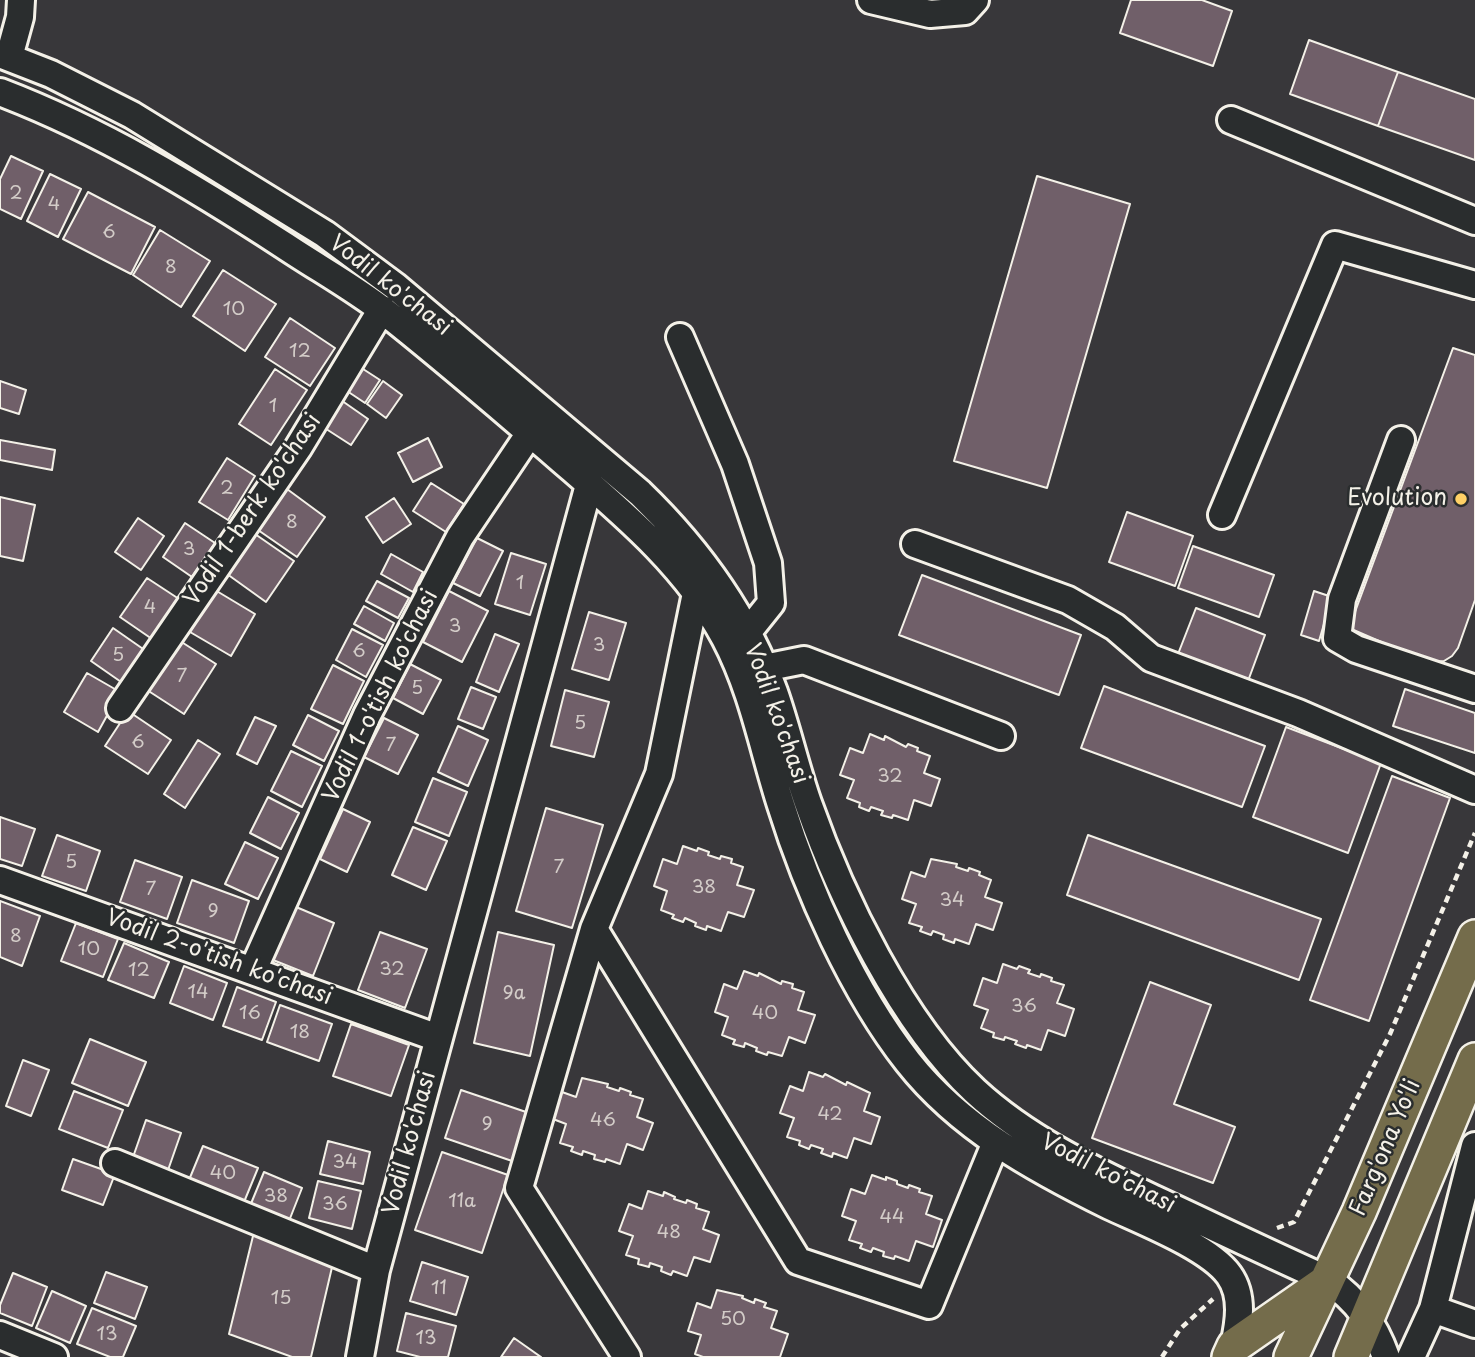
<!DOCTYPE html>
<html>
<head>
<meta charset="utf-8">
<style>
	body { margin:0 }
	canvas { display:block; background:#38373a }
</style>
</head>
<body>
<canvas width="1475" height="1357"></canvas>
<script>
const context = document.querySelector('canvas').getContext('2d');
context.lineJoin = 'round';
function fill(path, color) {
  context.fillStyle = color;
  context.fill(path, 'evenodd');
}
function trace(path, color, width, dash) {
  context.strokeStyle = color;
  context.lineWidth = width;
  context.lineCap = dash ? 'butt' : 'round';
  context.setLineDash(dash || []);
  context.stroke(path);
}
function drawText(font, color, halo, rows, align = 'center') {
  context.font = font + ' "Playpen Sans",sans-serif';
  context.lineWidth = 5;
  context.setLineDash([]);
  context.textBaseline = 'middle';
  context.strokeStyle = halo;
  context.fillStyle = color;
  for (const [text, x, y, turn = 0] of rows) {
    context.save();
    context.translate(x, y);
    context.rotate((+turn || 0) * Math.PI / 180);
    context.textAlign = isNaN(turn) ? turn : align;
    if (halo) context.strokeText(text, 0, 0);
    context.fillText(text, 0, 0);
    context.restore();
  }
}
const building = new Path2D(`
	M1131 0H1202L1232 11 1213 66 1120 33Z
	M1309 40 1398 72 1378 126 1290 94Z
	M1398 72 1475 99V160L1378 126Z
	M11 156 43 171 21 219 0 209V179Z
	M50 174 81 189 58 237 27 221Z
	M1037 176 1130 204 1047 488 954 461Z
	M88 192 155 227 131 274 63 239Z
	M160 230 210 261 181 307 133 275Z
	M223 270 276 304 245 351 193 316Z
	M290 318 335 348 310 386 265 357Z
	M1453 348 1475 355V600L1458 648 1452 656 1444 661 1435 662 1425 661 1349 628Z
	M360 367 380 380 365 403 344 389Z
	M275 369 307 390 271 445 239 424Z
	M0 381 26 390 19 414 0 408Z
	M383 381 402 395 386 418 367 404Z
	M338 398 368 419 351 445 320 425Z
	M428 438 442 467 413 482 398 453Z
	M0 440 55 450 52 470 0 460Z
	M227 458 255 476 228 520 199 502Z
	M431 483 464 504 446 532 413 511Z
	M287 489 325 517 297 557 258 530Z
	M0 497 35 505 23 561 0 556Z
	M394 498 411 524 383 543 366 517Z
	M1127 512 1193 536 1175 586 1109 562Z
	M138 518 164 536 141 570 115 552Z
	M185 523 215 543 192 577 163 557Z
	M255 534 294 561 266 602 227 574Z
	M477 538 503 551 480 596 453 583Z
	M1193 546 1274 575 1259 617 1178 588Z
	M511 553 546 564 530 615 495 604Z
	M391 554 423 572 413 592 381 574Z
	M922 575 1081 635 1059 695 899 635Z
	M147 578 179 599 152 639 120 617Z
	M377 581 409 598 398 618 366 601Z
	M215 590 255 614 231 656 190 632Z
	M449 591 488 611 462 662 423 642Z
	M1314 591 1332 597 1319 641 1301 635Z
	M364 606 394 623 385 641 354 624Z
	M1196 608 1265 635 1248 681 1178 654Z
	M589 612 626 623 609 680 572 669Z
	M113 628 146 651 124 684 91 661Z
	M352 629 383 645 366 677 336 660Z
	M495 634 519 644 499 692 476 682Z
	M180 641 216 664 184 714 147 690Z
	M410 664 441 680 423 714 393 698Z
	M333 665 364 681 343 724 311 709Z
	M87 673 120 692 98 732 64 712Z
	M1104 686 1265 746 1242 807 1081 748Z
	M471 687 496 697 483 729 458 719Z
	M1405 689 1475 713V753L1393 726Z
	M565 690 609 702 594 757 551 746Z
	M128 711 171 740 148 774 105 746Z
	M308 715 339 731 324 761 293 745Z
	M255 717 276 726 257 764 237 754Z
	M384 718 418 735 398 774 364 757Z
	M458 726 488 740 468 786 438 772Z
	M1286 727 1381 763 1348 853 1253 817Z
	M870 734 884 740 885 736 906 747 908 744 918 748 917 751 930 756 924 773 940 779 931 806 914 800 908 820 893 815 892 818 881 815 883 811 871 807 869 811 859 807 860 803 847 798 854 780 840 775 850 748 863 753Z
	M198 740 220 754 185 808 164 794Z
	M291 751 322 766 302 807 271 791Z
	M1392 776 1450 798 1369 1021 1310 1000Z
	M433 778 467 792 449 836 415 822Z
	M268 797 299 813 281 849 250 833Z
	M546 808 603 825 572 928 516 911Z
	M343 809 370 822 347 872 320 859Z
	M0 817 35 829 22 866 0 859Z
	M413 827 447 841 426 890 392 875Z
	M57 835 100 851 86 891 42 876Z
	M1088 835 1321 919 1299 980 1067 895Z
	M245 842 278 858 258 899 225 884Z
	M683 846 697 851 698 848 709 852 708 855 720 859 721 856 732 859 731 863 743 867 737 885 754 890 744 917 728 912 721 931 707 926 706 930 695 926 696 923 685 918 683 922 672 918 674 915 661 910 667 891 654 886 663 859 677 864Z
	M931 859 957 864 956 867 968 871 969 868 980 872 979 875 991 880 985 897 1002 903 993 930 976 924 969 944 955 939 954 943 943 939 944 935 933 931 931 935 920 931 922 927 909 923 916 904 902 899 911 872 925 877Z
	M135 860 182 877 167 919 120 902Z
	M192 880 249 901 234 943 177 923Z
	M0 901 40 916 22 966 0 957Z
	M289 904 334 923 313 976 268 958Z
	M76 923 118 939 103 977 61 961Z
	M380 932 427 949 405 1008 358 990Z
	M498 932 554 945 530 1056 474 1043Z
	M124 943 169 962 154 998 108 980Z
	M1003 964 1017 969 1019 966 1030 970 1028 973 1040 977 1041 974 1052 978 1051 981 1064 985 1057 1003 1074 1009 1065 1036 1048 1030 1041 1050 1027 1045 1026 1048 1015 1044 1017 1041 1005 1037 1004 1040 993 1037 994 1033 981 1028 988 1010 974 1005 983 978 997 983Z
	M184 966 227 983 213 1020 170 1003Z
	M744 971 758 976 759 973 781 984 782 981 793 984 792 988 804 992 798 1010 815 1015 805 1043 789 1037 782 1056 768 1052 767 1055 756 1051 757 1048 745 1043 744 1047 733 1044 735 1040 722 1035 728 1017 715 1012 724 984 737 989Z
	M1150 982 1211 1005 1174 1104 1235 1127 1213 1183 1092 1138Z
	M237 987 276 1002 262 1040 223 1026Z
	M280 1005 332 1024 319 1061 267 1042Z
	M351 1024 409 1045 391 1096 333 1076Z
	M90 1039 146 1062 128 1106 72 1083Z
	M23 1060 49 1070 31 1116 6 1106Z
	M809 1072 823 1077 825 1074 846 1085 847 1082 870 1093 864 1111 880 1117 871 1144 854 1138 847 1158 833 1153 832 1157 821 1153 823 1149 811 1145 809 1149 799 1145 800 1141 787 1137 794 1118 780 1113 790 1086 803 1091Z
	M582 1078 608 1084 607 1087 619 1091 620 1088 631 1092 630 1095 643 1099 637 1117 653 1123 643 1150 627 1144 620 1164 606 1159 605 1162 594 1159 595 1155 583 1151 582 1155 571 1151 573 1147 560 1143 566 1124 553 1119 562 1092 576 1097Z
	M461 1090 529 1113 512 1161 445 1138Z
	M74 1091 123 1110 108 1148 59 1129Z
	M146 1120 181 1133 167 1173 132 1160Z
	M328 1141 370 1152 363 1184 320 1174Z
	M203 1146 258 1168 244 1202 189 1180Z
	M442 1152 508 1175 482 1253 415 1230Z
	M73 1159 115 1174 103 1205 62 1190Z
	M264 1172 302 1188 289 1221 250 1206Z
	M872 1175 886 1180V1177L897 1181V1184L908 1188 909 1185 920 1189 919 1192 932 1196 926 1214 942 1220 933 1247 916 1241 909 1261 895 1256 894 1259 883 1256 884 1252 873 1248 871 1252 860 1248 862 1244 849 1240 856 1221 842 1216 851 1189 865 1194Z
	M318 1181 361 1191 352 1229 309 1218Z
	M648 1191 663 1196 664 1192 675 1197 674 1199 686 1203 687 1200 697 1204 696 1208 709 1212 703 1229 719 1235 710 1262 694 1257 687 1276 673 1271 671 1275 661 1271 662 1267 650 1263 649 1267 638 1264 639 1259 626 1255 633 1236 619 1231 629 1204 642 1209Z
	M254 1232 333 1263 311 1357H292L229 1334Z
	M422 1262 468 1277 456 1315 410 1301Z
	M106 1272 147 1287 135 1319 94 1303Z
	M13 1273 47 1287 32 1326 0 1313V1305Z
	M717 1290 743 1296 742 1298 754 1303 755 1299 766 1303 764 1307 777 1311 771 1328 788 1334 780 1357H703L695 1354 701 1335 688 1331 697 1303 711 1308Z
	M52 1291 86 1306 70 1343 36 1328Z
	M92 1308 136 1326 123 1357H110L77 1344Z
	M406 1313 456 1326 448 1357H420L397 1351Z
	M514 1338 541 1357H501Z`);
fill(building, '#705f69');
trace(building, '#f4f1e8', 2);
const minor = new Path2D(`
	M871 0 930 14 965 11 975 0
	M0 54 51 74 132 115 325 234 395 286 640 493C698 549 746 616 774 692 787 729 795 766 808 803 841 897 902 1023 975 1091 1027 1139 1091 1169 1154 1199 1212 1226 1270 1254 1328 1280 1357 1300 1374 1324 1386 1357
	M9 57 20 17 21 0
	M0 92C102 131 194 187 285 246 318 268 354 288 385 312 441 356 495 403 549 449 614 506 684 561 725 638 753 691 763 749 781 805 807 889 853 992 908 1062 960 1128 1035 1169 1110 1206 1142 1221 1209 1247 1229 1275 1244 1296 1239 1323 1234 1346
	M1231 120 1475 221
	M680 337 735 464 768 563 771 603 747 633
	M1401 440 1342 599 1337 638 1356 649 1475 689
	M1222 515 1335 245 1475 285
	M915 544 1068 600 1115 627 1151 658 1298 713 1475 790
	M696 593 659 774 594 929 798 1261 929 1305 996 1142
	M764 668 804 660 1001 736
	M120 708 298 448 382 309
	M0 880 438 1038
	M594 929 519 1188 627 1357
	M253 970 367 715 460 537 530 433
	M115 1163 376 1270
	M1433 1309 1475 1324
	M0 1335 54 1357
	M360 1357 376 1270 589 485
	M1411 1357 1433 1309 1475 1146`);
const major = new Path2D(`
	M1229 1357 1234 1346 1326 1282
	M1291 1357 1359 1212 1475 937
	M1351 1357 1475 1060`);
trace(minor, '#f4f1e8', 32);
trace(major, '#f4f1e8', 38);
trace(new Path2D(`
	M1277 1228 1294 1222 1390 1034 1475 833
	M1162 1357 1180 1329 1213 1299`), '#f4f1e8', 4.5, [7, 5]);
trace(minor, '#2a2d2e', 26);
trace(major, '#746c4b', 33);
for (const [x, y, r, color] of [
	[1461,499,7,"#ffd166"]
]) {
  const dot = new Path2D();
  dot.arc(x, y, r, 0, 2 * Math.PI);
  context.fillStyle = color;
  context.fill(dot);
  trace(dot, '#2a2d2e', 2.5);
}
drawText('19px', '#d3ccc8', null, [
	["2",16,194],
	["4",54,205],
	["6",109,233],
	["8",171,268],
	["10",234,310],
	["12",300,352],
	["1",273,407],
	["2",227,489],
	["8",292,523],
	["3",189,550],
	["1",520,584],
	["4",150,608],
	["3",455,627],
	["3",599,646],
	["6",359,652],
	["5",118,656],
	["7",182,677],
	["5",417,689],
	["5",580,724],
	["6",138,743],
	["7",391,746],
	["32",890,777],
	["5",71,863],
	["7",559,868],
	["38",704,888],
	["7",151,890],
	["34",952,901],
	["9",213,912],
	["8",16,937],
	["10",89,950],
	["32",392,970],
	["12",139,971],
	["14",198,993],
	["9a",514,994],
	["36",1024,1007],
	["16",250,1014],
	["40",765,1014],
	["18",300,1033],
	["42",830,1115],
	["46",603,1121],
	["9",487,1125],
	["34",345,1163],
	["40",223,1174],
	["38",276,1197],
	["11a",462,1202],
	["36",335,1205],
	["44",892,1218],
	["48",669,1233],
	["11",439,1289],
	["15",281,1299],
	["50",733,1320],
	["13",107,1335],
	["13",426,1339]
]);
drawText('23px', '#f4f1e8', '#2a2d2e', [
	["Vodil ko'chasi",390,286,38],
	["Vodil 1-berk ko'chasi",253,510,-56],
	["Vodil 1-o'tish ko'chasi",381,696,-64],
	["Vodil ko'chasi",776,714,70],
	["Vodil 2-o'tish ko'chasi",219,958,20],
	["Vodil ko'chasi",410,1143,-75],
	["Farg'ona Yo'li",1386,1148,-67],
	["Vodil ko'chasi",1108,1174,27]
]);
drawText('23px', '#f4f1e8', '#2a2d2e', [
	["Evolution",1447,499]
], 'right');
</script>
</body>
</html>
